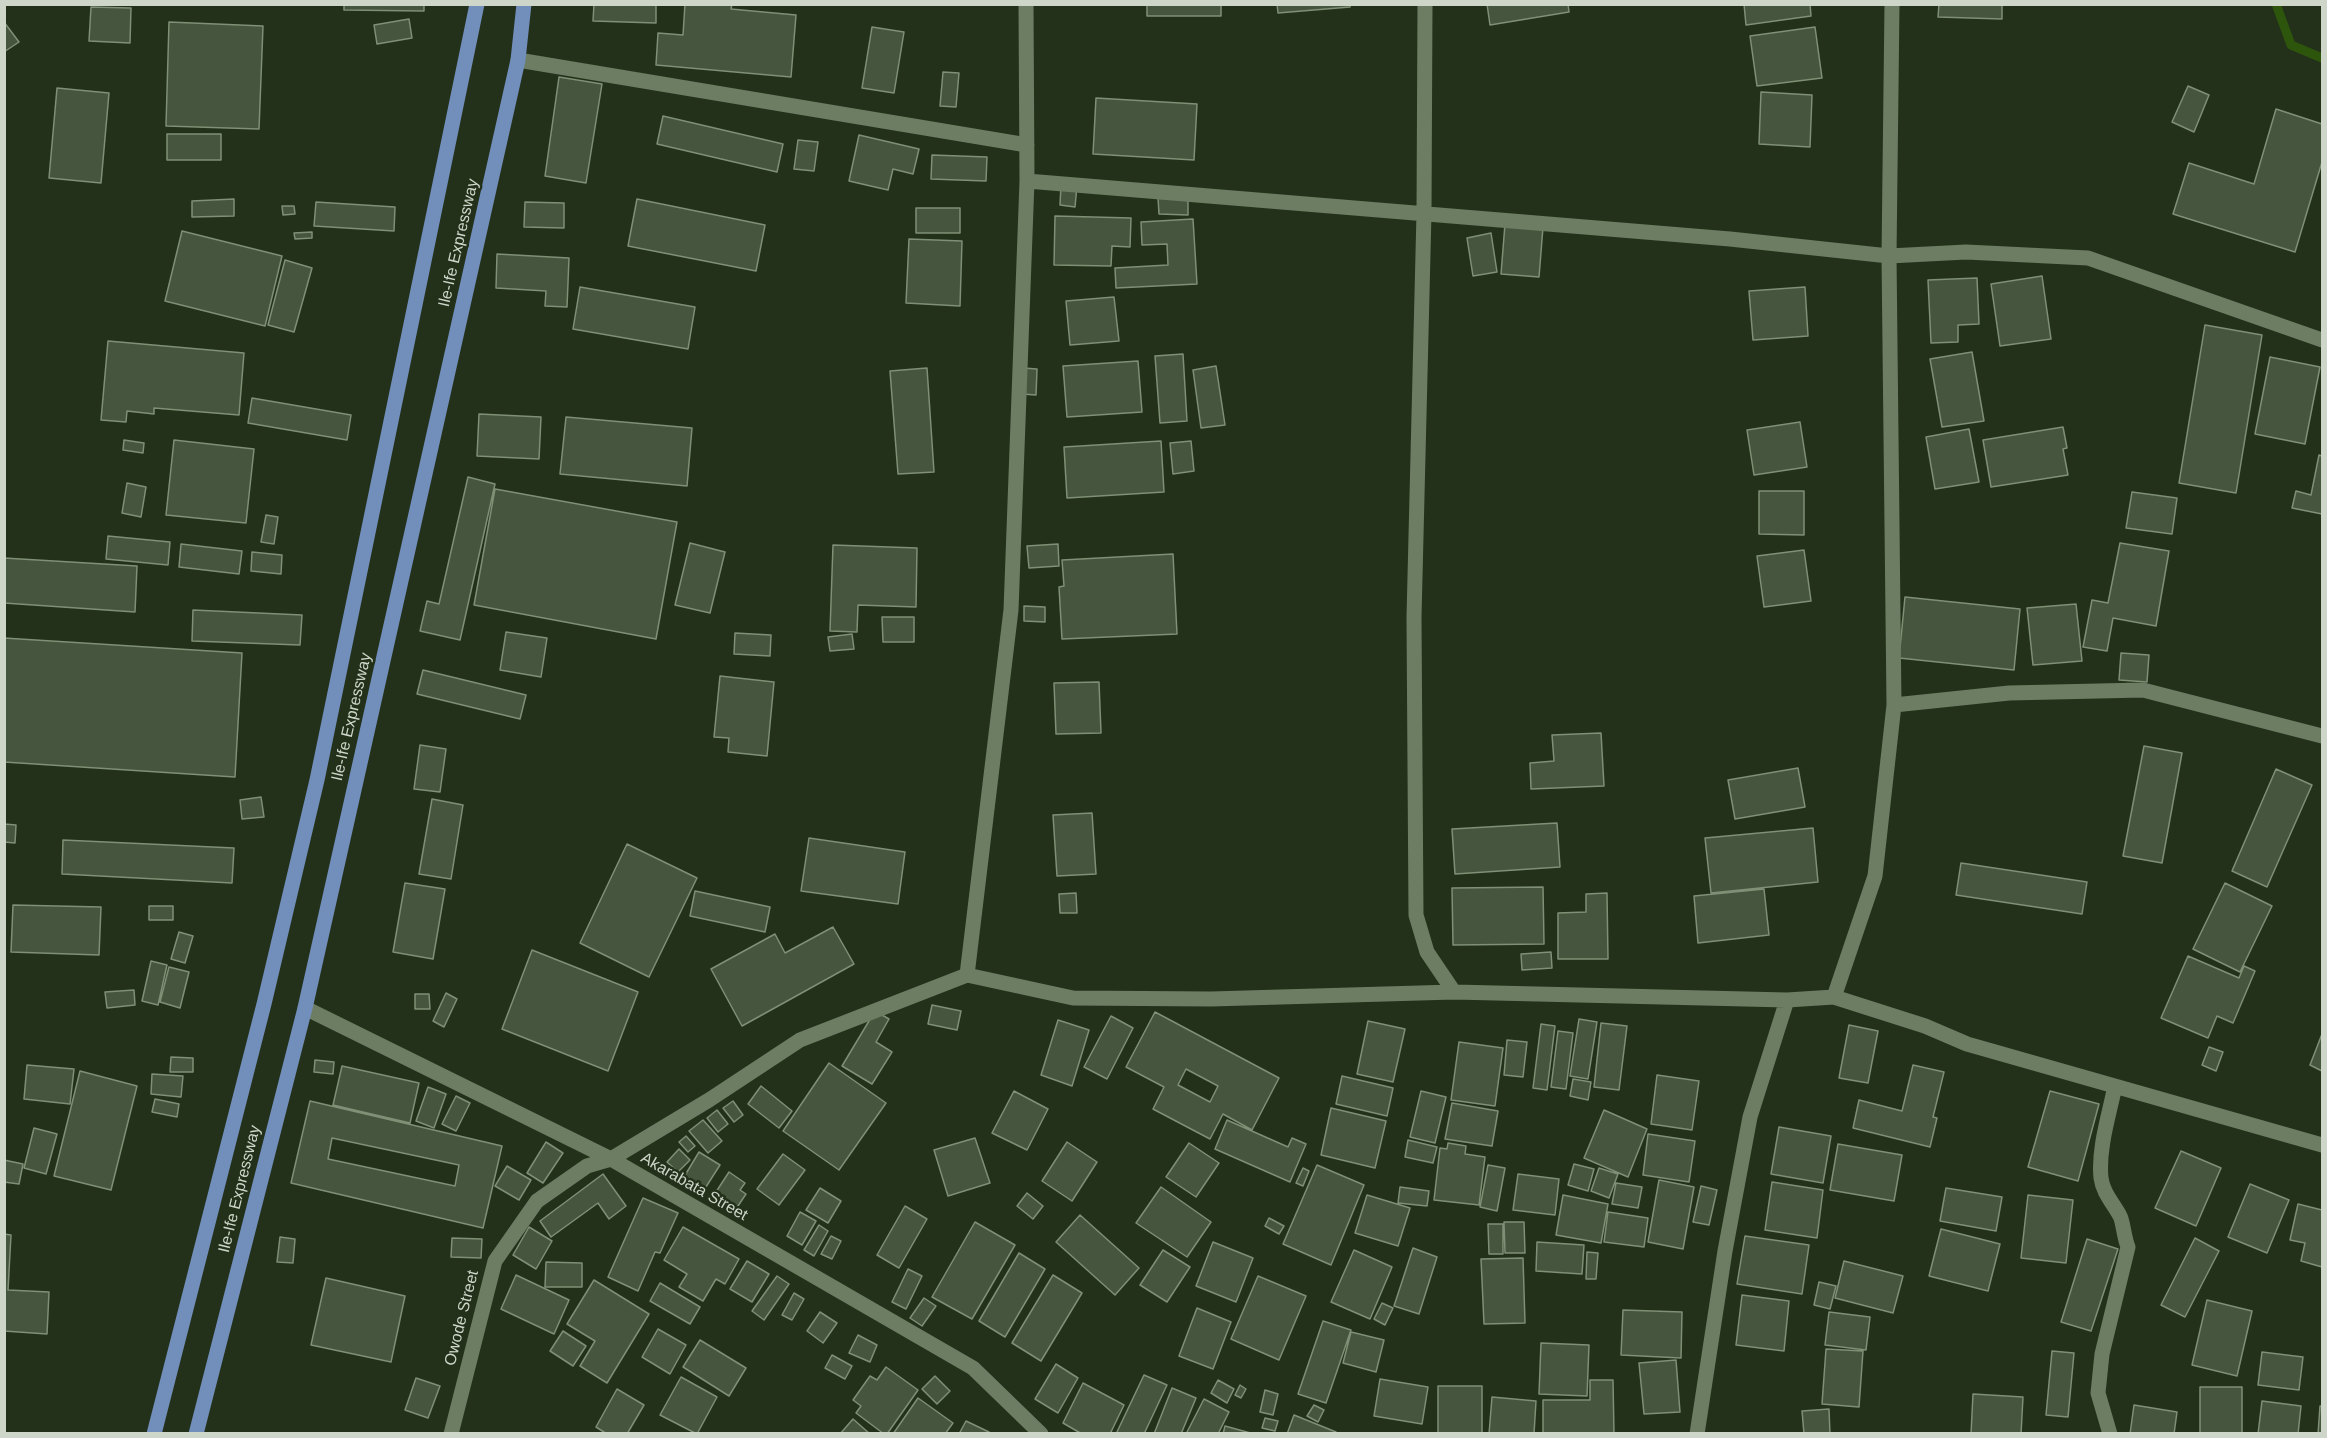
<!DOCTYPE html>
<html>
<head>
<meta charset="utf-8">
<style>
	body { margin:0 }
	#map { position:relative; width:2327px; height:1438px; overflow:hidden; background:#23311b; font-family:Helvetica,sans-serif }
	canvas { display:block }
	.frame { position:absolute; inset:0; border:6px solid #cdd6c8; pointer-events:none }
</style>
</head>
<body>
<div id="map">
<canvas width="2327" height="1438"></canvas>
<div class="frame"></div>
</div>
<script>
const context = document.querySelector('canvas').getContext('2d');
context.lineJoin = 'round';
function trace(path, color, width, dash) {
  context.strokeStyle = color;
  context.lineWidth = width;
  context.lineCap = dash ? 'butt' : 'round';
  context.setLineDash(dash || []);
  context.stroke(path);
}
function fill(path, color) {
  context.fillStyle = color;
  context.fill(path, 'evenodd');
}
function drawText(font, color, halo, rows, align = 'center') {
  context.font = font + ' Helvetica,sans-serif';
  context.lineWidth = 5;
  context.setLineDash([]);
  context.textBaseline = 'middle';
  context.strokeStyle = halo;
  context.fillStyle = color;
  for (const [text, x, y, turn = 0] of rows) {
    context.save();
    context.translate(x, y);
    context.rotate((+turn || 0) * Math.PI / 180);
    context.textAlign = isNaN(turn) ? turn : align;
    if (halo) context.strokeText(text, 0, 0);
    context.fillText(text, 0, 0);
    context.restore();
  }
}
trace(new Path2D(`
	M2276 4 2291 45 2322 58`), '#2e550c', 9);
const building = new Path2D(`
	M344 4H424V11L344 10Z
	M594 4H656V23L593 21Z
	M685 4H732L731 9 796 15 791 77 656 65 658 33 683 35Z
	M1147 4H1221V16H1147Z
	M1277 4H1350V7L1278 13Z
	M1487 4H1568L1569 12 1490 25Z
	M1744 4H1810L1811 16 1746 25Z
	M1939 4H2002V19L1938 17Z
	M91 7 131 8 130 43 89 41Z
	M409 19 412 38 377 44 374 25Z
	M4 22 19 42 4 52Z
	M169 22 263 26 259 129 166 126Z
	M872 27 904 32 894 93 862 88Z
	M1815 27 1822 78 1757 86 1750 36Z
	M943 72 959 73 956 107 940 106Z
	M559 77 602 84 586 183 545 176Z
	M2188 86 2209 95 2194 132 2172 122Z
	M57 88 109 93 101 183 49 178Z
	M1761 92 1812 95 1810 147 1759 144Z
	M1096 98 1197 104 1194 160 1093 154Z
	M2276 109 2322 124V162L2295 252 2173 214 2189 163 2254 184Z
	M663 116 783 144 777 172 657 144Z
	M167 134H221V160H167Z
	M859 135 919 149 913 174 893 169 888 190 849 181Z
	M798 140 818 142 814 171 794 169Z
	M932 155 987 157 986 181 931 179Z
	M1061 185 1077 186 1075 207 1060 205Z
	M1158 198H1188V215L1159 214Z
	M234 199V216L192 217V201Z
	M637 199 765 225 756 271 628 246Z
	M316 202 395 207 394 231 314 226Z
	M525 202 564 203V228L524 227Z
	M282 206H294L295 214 283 215Z
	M916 208H960V233H916Z
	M1055 216 1131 218 1130 247 1112 246 1111 266 1054 265Z
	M1193 219 1197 284 1116 288 1115 268 1168 265 1167 244 1142 245 1141 222Z
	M1505 224 1543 227 1539 277 1501 274Z
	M182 231 282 256 265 326 165 301Z
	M312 232V238L295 239 294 233Z
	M1491 233 1497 272 1473 276 1467 238Z
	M909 239 962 241 960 306 906 303Z
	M497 254 569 258 567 307 545 306 546 291 496 288Z
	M285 260 312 268 294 332 268 325Z
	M2042 276 2051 339 2000 346 1991 284Z
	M1977 278 1979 324 1958 325V342L1931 343 1928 280Z
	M580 287 695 307 688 349 573 329Z
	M1805 287 1808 336 1753 340 1749 291Z
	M1114 297 1119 341 1070 345 1066 301Z
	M2205 325 2262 335 2236 493 2179 483Z
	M108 341 244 353 239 415 154 408V414L127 411 126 422 101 420Z
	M1972 352 1984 421 1942 427 1930 359Z
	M1183 354 1187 421 1160 423 1155 356Z
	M2270 357 2320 367 2305 444 2255 434Z
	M1138 361 1142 412 1067 417 1063 366Z
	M1216 366 1225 425 1201 428 1193 370Z
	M927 368 934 472 898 474 890 371Z
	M1023 368 1037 369 1036 395 1022 394Z
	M252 398 351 415 347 440 248 423Z
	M479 414 541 417 539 459 477 456Z
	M566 417 692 428 687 486 560 474Z
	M1800 422 1807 467 1754 475 1747 430Z
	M2063 427 2067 448 2063 449 2068 475 1991 487 1983 440Z
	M1969 429 1979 482 1935 489 1926 437Z
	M124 440 144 443 143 453 123 450Z
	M174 440 254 449 246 523 166 515Z
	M1161 441 1164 492 1067 498 1064 447Z
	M1191 441 1194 471 1173 474 1170 443Z
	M2319 455 2322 456V514L2292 508 2296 491 2311 495Z
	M468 477 495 484 460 640 420 631 427 601 439 604Z
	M127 483 146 487 141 517 122 513Z
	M495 489 677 522 656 639 474 605Z
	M1759 491H1804V535L1759 534Z
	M2132 492 2177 498 2172 534 2126 528Z
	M266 515 278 517 274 544 261 542Z
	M108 536 170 542 168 565 106 559Z
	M690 543 725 552 710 613 675 605Z
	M2120 543 2169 551 2156 626 2113 618 2107 651 2083 647 2092 600 2108 603Z
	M181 544 242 551 239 574 179 567Z
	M1058 544 1059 566 1029 568 1027 546Z
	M833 545 917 548 916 607 858 605 857 632 830 631Z
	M1804 550 1811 601 1764 607 1757 556Z
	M252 552 282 555 281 574 251 571Z
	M1173 554 1177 634 1062 639 1059 587 1064 586 1062 560Z
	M4 558 137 566 135 612 4 603Z
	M1905 597 2020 609 2014 670 1899 658Z
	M2076 604 2082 661 2033 665 2027 608Z
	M1024 606 1045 607V622L1024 621Z
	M193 610 302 615 300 645 192 641Z
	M882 617H914V642H883Z
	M506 632 547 638 541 677 500 670Z
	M735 633 771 635 770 656 734 654Z
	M852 634 854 649 830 651 828 637Z
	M4 638 242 653 235 777 4 762Z
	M2121 653 2149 655 2147 682 2119 680Z
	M423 670 526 695 520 719 417 694Z
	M720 676 774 682 767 756 728 752 729 738 714 737Z
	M1099 682 1101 733 1056 734 1054 683Z
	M1601 733 1604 786 1531 789 1530 763 1554 761 1552 735Z
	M420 745 446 749 440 792 414 789Z
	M2144 746 2182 753 2162 863 2123 856Z
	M1798 768 1805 807 1735 819 1728 780Z
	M2276 769 2312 785 2267 887 2232 871Z
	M261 797 264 817 242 819 240 800Z
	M432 799 463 805 451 879 419 874Z
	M1092 813 1096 874 1057 876 1053 815Z
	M1557 823 1560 867 1455 874 1452 829Z
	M4 824 16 825 15 843 4 842Z
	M1813 828 1818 882 1711 893 1705 838Z
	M809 838 905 852 898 904 801 891Z
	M63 840 234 848 232 883 62 874Z
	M627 844 697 878 649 977 580 943Z
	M1961 863 2087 882 2082 914 1956 895Z
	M405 883 445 889 433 959 393 952Z
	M2225 883 2272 906 2240 972 2193 949Z
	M1543 887 1544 944 1453 945 1452 888Z
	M1764 889 1769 935 1698 943 1694 896Z
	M695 891 770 907 765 932 690 916Z
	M1076 893 1077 913H1060L1059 894Z
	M1607 893 1608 959H1558V913L1586 912V894Z
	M13 905 101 907 99 955 11 952Z
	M149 906H173V920H149Z
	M833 927 854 964 742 1026 711 969 775 934 785 953Z
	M179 932 193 936 185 963 171 959Z
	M532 950 638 992 608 1071 502 1029Z
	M1551 952 1552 968 1522 970 1521 954Z
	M2188 956 2239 978 2244 966 2255 971 2233 1023 2217 1016 2208 1038 2161 1018Z
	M151 961 167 965 158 1005 142 1001Z
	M169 967 189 972 180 1008 160 1002Z
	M134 990 135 1005 107 1008 105 992Z
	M446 993 457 999 444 1027 433 1021Z
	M415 994H429L430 1009H415Z
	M932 1005 961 1011 957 1030 928 1024Z
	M875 1011 889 1019 876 1042 892 1052 872 1084 842 1066Z
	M1155 1012 1279 1078 1252 1130 1223 1114 1210 1139 1153 1109 1164 1087 1126 1067ZM1186 1069 1218 1086 1210 1102 1178 1085Z
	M1111 1016 1133 1028 1107 1079 1084 1067Z
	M1579 1019 1597 1022 1588 1079 1570 1076Z
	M1058 1020 1089 1030 1072 1086 1041 1075Z
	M1368 1021 1405 1029 1393 1082 1357 1074Z
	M1601 1023 1627 1026 1619 1090 1594 1087Z
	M1541 1024 1555 1026 1547 1090 1533 1088Z
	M1849 1025 1878 1031 1868 1083 1839 1078Z
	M1558 1031 1573 1033 1566 1089 1551 1087Z
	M2322 1034V1071L2310 1065Z
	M1507 1040 1527 1042 1523 1077 1504 1075Z
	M1459 1042 1503 1048 1495 1106 1451 1100Z
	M2209 1047 2223 1052 2216 1071 2202 1065Z
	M171 1057 193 1058V1072H170Z
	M315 1060 334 1062 333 1074 314 1072Z
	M829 1063 886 1103 839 1170 783 1131Z
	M27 1065 74 1069 70 1104 24 1099Z
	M1913 1065 1944 1072 1933 1117 1937 1118 1930 1147 1853 1128 1859 1100 1902 1111Z
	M342 1066 419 1083 410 1123 333 1105Z
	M80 1071 137 1086 111 1190 54 1176Z
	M152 1074 183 1076 181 1097 151 1094Z
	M1657 1075 1699 1081 1692 1130 1651 1124Z
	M1342 1076 1393 1088 1387 1116 1336 1104Z
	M1573 1079 1591 1082 1588 1100 1570 1096Z
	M761 1086 792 1111 779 1128 748 1104Z
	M428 1087 446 1094 434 1128 416 1121Z
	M1014 1091 1048 1109 1027 1150 992 1133Z
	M1421 1091 1446 1097 1435 1143 1410 1137Z
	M2050 1091 2099 1104 2078 1181 2028 1167Z
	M456 1096 470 1103 456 1131 442 1124Z
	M155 1099 179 1104 177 1117 152 1112Z
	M310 1101 502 1146 483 1228 291 1183ZM332 1138 459 1165 455 1186 328 1159Z
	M733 1101 743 1115 734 1122 723 1108Z
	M1452 1103 1498 1111 1492 1146 1445 1139Z
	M1331 1108 1386 1121 1375 1168 1321 1155Z
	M717 1110 728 1124 718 1132 707 1118Z
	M1604 1110 1647 1129 1628 1177 1584 1158Z
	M703 1120 722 1141 708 1153 689 1131Z
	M1227 1120 1288 1147 1292 1138 1306 1144 1290 1182 1215 1149Z
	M1779 1127 1831 1136 1823 1183 1771 1174Z
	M34 1128 57 1134 46 1174 24 1168Z
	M1648 1134 1695 1141 1689 1182 1643 1175Z
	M686 1136 695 1146 688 1152 679 1142Z
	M975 1138 990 1183 948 1196 934 1150Z
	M1408 1140 1437 1147 1433 1163 1405 1157Z
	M546 1142 563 1153 543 1183 527 1173Z
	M1067 1142 1097 1162 1072 1201 1042 1181Z
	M1189 1143 1219 1163 1196 1197 1166 1177Z
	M1448 1143 1466 1146 1465 1154 1485 1157 1479 1205 1434 1200 1440 1148 1447 1149Z
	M1838 1144 1902 1155 1894 1201 1830 1190Z
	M679 1149 690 1160 678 1172 667 1162Z
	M2181 1151 2221 1168 2196 1226 2155 1208Z
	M699 1152 720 1165 704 1190 684 1177Z
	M783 1154 805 1170 779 1205 757 1189Z
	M4 1160 23 1164 19 1184 4 1182Z
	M1574 1164 1594 1169 1588 1191 1568 1185Z
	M1317 1165 1364 1185 1331 1265 1283 1244Z
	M1488 1165 1505 1168 1497 1211 1480 1207Z
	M507 1166 531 1180 519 1200 495 1186Z
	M1303 1168 1309 1171 1303 1186 1296 1183Z
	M1599 1168 1618 1174 1609 1198 1591 1191Z
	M729 1172 745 1183 740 1190 746 1194 736 1209 714 1195Z
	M603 1174 626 1206 609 1219 598 1203 551 1237 540 1221Z
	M1518 1174 1559 1179 1555 1215 1513 1210Z
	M1659 1180 1694 1187 1683 1249 1648 1242Z
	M1772 1182 1823 1190 1817 1238 1765 1230Z
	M1616 1183 1642 1187 1638 1208 1612 1204Z
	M2250 1184 2289 1200 2267 1253 2228 1237Z
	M1701 1186 1717 1190 1709 1225 1693 1222Z
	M1161 1187 1211 1222 1187 1257 1136 1223Z
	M1400 1187 1429 1191 1427 1206 1398 1203Z
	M820 1188 841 1201 828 1223 806 1210Z
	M1946 1188 2002 1197 1996 1231 1940 1221Z
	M1027 1193 1043 1206 1033 1219 1017 1206Z
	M1367 1195 1410 1208 1398 1246 1355 1233Z
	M1563 1195 1608 1204 1601 1243 1556 1235Z
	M2028 1195 2073 1200 2066 1263 2021 1258Z
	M643 1198 678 1213 660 1253 655 1252 638 1291 608 1277Z
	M2298 1204 2322 1210V1267L2301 1261 2305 1243 2290 1240Z
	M905 1206 927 1219 899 1268 877 1255Z
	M800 1212 816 1221 802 1245 787 1236Z
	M1608 1212 1648 1218 1644 1247 1604 1242Z
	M1080 1215 1139 1268 1115 1295 1056 1242Z
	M1269 1218 1284 1226 1279 1234 1265 1226Z
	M975 1222 1015 1245 972 1319 932 1297Z
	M1504 1222H1524L1525 1253H1505Z
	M1488 1224H1503V1254H1489Z
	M819 1225 828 1231 814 1256 804 1250Z
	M529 1227 552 1241 536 1269 513 1255Z
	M683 1227 739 1259 725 1284 716 1279 703 1301 679 1287 687 1274 664 1260Z
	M1941 1229 2000 1244 1988 1291 1929 1276Z
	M4 1234 11 1235 8 1290 49 1292 47 1334 4 1331Z
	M831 1236 841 1241 832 1259 821 1254Z
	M1745 1236 1809 1245 1802 1294 1737 1284Z
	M280 1237 295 1239 293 1263 277 1262Z
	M452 1238 482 1239 481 1258 451 1257Z
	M2195 1238 2219 1251 2185 1317 2161 1305Z
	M2087 1239 2118 1249 2091 1331 2061 1322Z
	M1213 1242 1253 1258 1236 1302 1196 1286Z
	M1537 1242 1584 1245 1582 1274 1536 1271Z
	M1413 1248 1437 1257 1419 1314 1394 1306Z
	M1163 1250 1190 1267 1167 1302 1140 1285Z
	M1354 1250 1392 1267 1370 1319 1331 1302Z
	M1587 1252 1598 1253 1596 1279H1586Z
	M1019 1253 1045 1269 1005 1337 979 1321Z
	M1523 1258 1525 1323 1484 1324 1481 1259Z
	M747 1261 769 1274 752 1302 730 1289Z
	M1844 1261 1903 1276 1893 1313 1835 1298Z
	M546 1262 582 1263V1287H545Z
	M908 1269 922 1276 906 1309 892 1302Z
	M516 1275 569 1300 554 1334 501 1309Z
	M1053 1275 1082 1293 1041 1361 1012 1343Z
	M777 1276 789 1284 764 1320 752 1311Z
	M1258 1276 1306 1296 1279 1360 1231 1339Z
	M326 1278 405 1296 391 1362 311 1345Z
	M594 1280 649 1314 607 1383 580 1366 595 1341 567 1324Z
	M1819 1282 1836 1286 1830 1309 1814 1305Z
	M660 1283 700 1307 690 1324 650 1301Z
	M794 1293 804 1299 792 1320 782 1315Z
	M1742 1295 1789 1301 1784 1351 1736 1345Z
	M924 1298 936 1306 922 1326 910 1318Z
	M2207 1300 2252 1311 2237 1376 2192 1365Z
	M1382 1303 1393 1308 1385 1325 1374 1319Z
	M1197 1308 1231 1322 1213 1369 1179 1356Z
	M1623 1310 1682 1312 1681 1358 1621 1355Z
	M820 1312 837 1323 823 1343 807 1331Z
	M1829 1312 1870 1317 1866 1350 1825 1345Z
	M1323 1321 1351 1330 1326 1403 1298 1394Z
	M658 1329 686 1345 670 1374 642 1357Z
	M563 1331 586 1346 573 1366 550 1351Z
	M1351 1332 1384 1340 1376 1372 1343 1363Z
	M858 1335 877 1345 870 1362 849 1353Z
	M700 1340 746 1368 729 1396 683 1367Z
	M1541 1343 1589 1345 1587 1396 1539 1394Z
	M1826 1349 1863 1351 1859 1407 1822 1404Z
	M2052 1351 2074 1353 2068 1417 2046 1415Z
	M2262 1352 2303 1357 2299 1390 2258 1385Z
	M832 1355 852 1366 845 1379 825 1368Z
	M1676 1360 1680 1412 1644 1414 1639 1363Z
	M1056 1364 1078 1378 1058 1413 1035 1399Z
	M886 1367 918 1390 887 1434H884L856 1413 861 1406 853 1400 870 1376 877 1380Z
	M1144 1375 1167 1385 1144 1434H1116Z
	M935 1376 950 1391 937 1404 922 1389Z
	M681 1377 717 1397 697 1434 660 1415Z
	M416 1378 440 1386 428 1418 405 1410Z
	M1380 1379 1428 1387 1422 1424 1374 1416Z
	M1218 1380 1234 1389 1227 1403 1211 1393Z
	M1590 1380H1613L1614 1434H1543V1400H1590Z
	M1083 1383 1124 1405 1110 1434H1082L1063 1423Z
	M1240 1385 1246 1389 1241 1398 1235 1395Z
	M1438 1386H1482V1434H1438Z
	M2200 1387H2242V1434H2200Z
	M1172 1388 1196 1398 1181 1434H1154Z
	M617 1389 644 1405 627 1434H607L596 1427Z
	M1265 1390 1278 1394 1273 1415 1260 1412Z
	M1973 1394 2023 1397 2021 1434H1971Z
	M1492 1397 1536 1401 1534 1434H1489Z
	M918 1398 953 1423 945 1434H893Z
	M1204 1399 1229 1412 1218 1434H1186Z
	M2262 1401 2301 1406 2298 1434H2258Z
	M1314 1405 1324 1410 1318 1422 1307 1416Z
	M2134 1405 2177 1412 2174 1434H2130Z
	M2320 1406H2322V1434H2318Z
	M1829 1409 1830 1434H1804L1802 1411Z
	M1294 1415 1336 1432 1335 1434H1287Z
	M1265 1418 1278 1421 1275 1431 1262 1428Z
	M853 1419 870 1434H840Z
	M966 1421 989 1432 988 1434H959Z
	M1225 1426 1254 1434H1223Z`);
fill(building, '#46553d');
trace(building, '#7f9076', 1.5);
trace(new Path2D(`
	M1425 4 1424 213 1414 617 1416 915 1427 952 1454 992
	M518 60 1027 145
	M1027 181 1730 239 1889 256 1966 252 2088 258 2322 340
	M1894 705 2009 693 2143 690 2322 736
	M967 975 1011 610 1027 181 1026 4
	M1834 997 1875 876 1894 705 1889 256 1892 4
	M305 1008 611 1159 973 1368 1041 1434
	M451 1434 495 1261 537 1201 587 1166 611 1159 709 1100 800 1040 967 975 1073 998 1211 999 1454 992 1787 1000 1834 997 1925 1026 1967 1044 2322 1145
	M1697 1434 1725 1251 1750 1117 1787 1000
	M2110 1434 2098 1393 2102 1354 2128 1247C2124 1238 2123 1221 2120 1216 2113 1203 2103 1193 2101 1178 2098 1149 2109 1115 2115 1086`), '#6d7d64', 15);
trace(new Path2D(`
	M154 1434 264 1004 317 780 477 4
	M196 1434 305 1008 518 60 524 4`), '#728eba', 15);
drawText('16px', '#cdd6c8', '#23311b', [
	["Ile-Ife Expressway",459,243,-77],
	["Ile-Ife Expressway",352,717,-77],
	["Akarabata Street",694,1187,30],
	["Ile-Ife Expressway",240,1189,-76],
	["Owode Street",462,1318,-76]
]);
</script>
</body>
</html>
